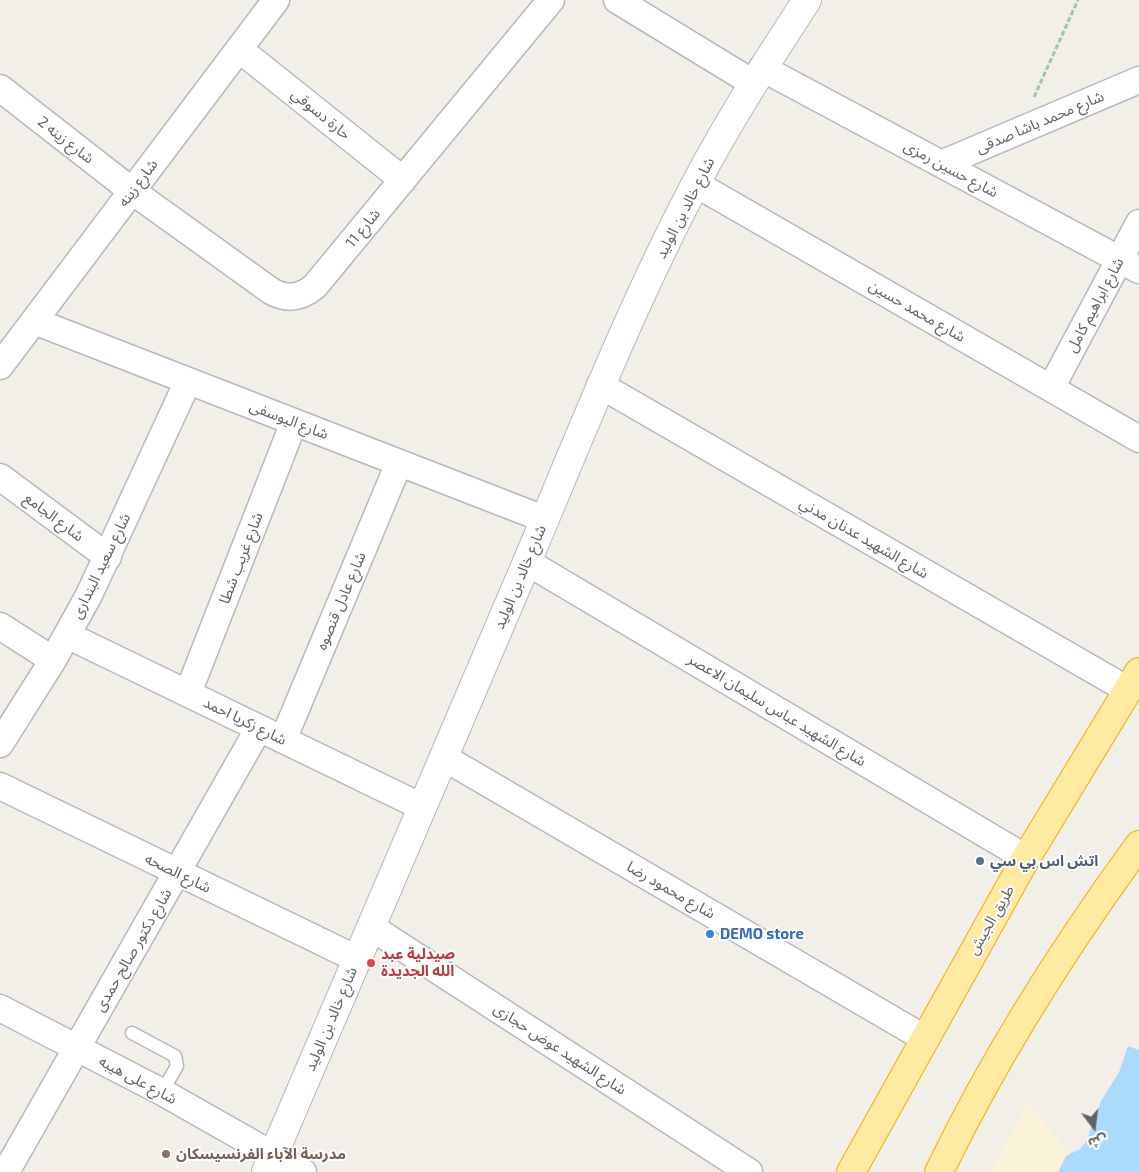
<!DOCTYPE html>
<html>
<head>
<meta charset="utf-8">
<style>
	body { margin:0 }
	#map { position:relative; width:1139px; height:1172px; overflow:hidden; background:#f1efe8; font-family:"Exo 2","Noto Sans Arabic",sans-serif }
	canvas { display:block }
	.north { position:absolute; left:1069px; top:1102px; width:50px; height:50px; -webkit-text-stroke:4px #fff; paint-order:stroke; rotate:165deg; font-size:14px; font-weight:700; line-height:20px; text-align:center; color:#5f6368 }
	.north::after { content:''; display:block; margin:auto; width:18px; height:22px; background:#5f6368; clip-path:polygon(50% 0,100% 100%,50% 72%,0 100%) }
</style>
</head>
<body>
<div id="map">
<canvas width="1139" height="1172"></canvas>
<div class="north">ش</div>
</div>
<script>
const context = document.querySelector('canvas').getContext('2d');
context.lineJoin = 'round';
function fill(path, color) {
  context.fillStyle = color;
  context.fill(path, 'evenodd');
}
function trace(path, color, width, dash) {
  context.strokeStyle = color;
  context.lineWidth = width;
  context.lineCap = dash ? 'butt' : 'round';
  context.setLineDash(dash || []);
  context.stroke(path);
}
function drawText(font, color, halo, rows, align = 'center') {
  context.font = font + ' "Exo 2","Noto Sans Arabic",sans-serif';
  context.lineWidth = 4;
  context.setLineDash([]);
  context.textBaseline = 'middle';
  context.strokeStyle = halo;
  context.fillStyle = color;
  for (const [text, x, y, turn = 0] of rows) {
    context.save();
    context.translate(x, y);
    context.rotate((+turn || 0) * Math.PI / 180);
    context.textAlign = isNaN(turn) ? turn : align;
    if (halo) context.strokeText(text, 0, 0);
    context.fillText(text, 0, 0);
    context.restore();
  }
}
fill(new Path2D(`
	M1028 1103 1069 1153 1058 1172H990Z`), '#fbf3d9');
fill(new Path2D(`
	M1128 1046 1139 1050V1172H1058L1066 1156 1080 1149 1086 1142 1101 1101 1119 1072Z`), '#aadaff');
const service = new Path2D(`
	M132 1033 175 1056 177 1066 162 1092`);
const minor = new Path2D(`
	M617 0 753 83
	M239 49 403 180
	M762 68 1139 270
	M0 88 132 191 271 291C287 300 301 298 315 286L551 0
	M941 164 1139 80
	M696 184 1139 439
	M34 321 544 519
	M0 366 276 0
	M600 385 1128 690
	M1051 388 1139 223
	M0 477 108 557
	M527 562 1026 858
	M0 626 53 660
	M67 635 422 807
	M188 693 294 422
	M283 740 399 463
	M0 744 53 660 89 595 188 381
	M443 757 924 1038
	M0 786 357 959
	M371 927 749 1172
	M0 1008 162 1092 303 1172
	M6 1172 259 728`);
const tertiary = new Path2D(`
	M266 1172C353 971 438 770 524 569 579 439 630 308 696 183 729 120 768 60 807 0`);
const trunk = new Path2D(`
	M851 1172 1026 858 1139 672
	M939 1172C995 1056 1063 949 1139 845`);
trace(service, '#b5b8bc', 15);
trace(minor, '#b5b8bc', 29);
trace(tertiary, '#b5b8bc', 30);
trace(trunk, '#f9ab00', 30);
trace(new Path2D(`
	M1034 97 1078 0`), '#9cc7a9', 3, [5, 2.5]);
trace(service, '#fff', 12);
trace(minor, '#fff', 26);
trace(tertiary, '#fff', 28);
trace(trunk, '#feeaa1', 28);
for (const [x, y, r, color] of [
	[980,861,5,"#5c6f8a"],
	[710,934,5,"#3f7fe0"],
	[371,963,5,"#e0444e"],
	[166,1154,5,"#8d6e63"]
]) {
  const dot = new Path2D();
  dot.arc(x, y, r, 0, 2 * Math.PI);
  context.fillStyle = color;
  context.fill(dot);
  trace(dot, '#fff', 2);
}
drawText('15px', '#5f6368', '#fff', [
	["حارة دسوقي",321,114,39],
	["شارع محمد باشا صدقى",1040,122,-23],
	["شارع زينه 2",66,140,38],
	["شارع حسين رمزى",951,169,28],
	["شارع زينه",138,183,-53],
	["شارع خالد بن الوليد",685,208,-63],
	["شارع 11",363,228,-51],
	["شارع ابراهيم كامل",1095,305,-62],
	["شارع محمد حسين",917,311,30],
	["شارع اليوسفى",289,420,21],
	["شارع الجامع",54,517,37],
	["شارع الشهيد عدنان مدني",864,538,30],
	["شارع غريب شطا",241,558,-69],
	["شارع سعيد البندارى",101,566,-64],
	["شارع خالد بن الوليد",520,577,-67],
	["شارع عادل قنصوه",341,601,-67],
	["شارع الشهيد عباس سليمان الاعصر",777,710,31],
	["شارع زكريا احمد",245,721,26],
	["شارع الصحه",178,873,26],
	["شارع محمود رضا",671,890,30],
	["طريق الجيش",991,920,-60],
	["شارع دكتور صالح حمدى",133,950,-60],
	["شارع خالد بن الوليد",331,1019,-67],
	["شارع الشهيد عوض حجازى",560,1049,33],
	["شارع على هيبه",138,1080,28]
]);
drawText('bold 15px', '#4e5e75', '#fff', [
	["اتش اس بي سي",990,861]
], 'left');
drawText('bold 15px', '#366cbe', '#fff', [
	["DEMO store",720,934]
], 'left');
drawText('bold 15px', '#be3a42', '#fff', [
	["صيدلية عبد",381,954],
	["الله الجديدة",381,971]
], 'left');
drawText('bold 15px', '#785e54', '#fff', [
	["مدرسة الآباء الفرنسيسكان",176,1154]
], 'left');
</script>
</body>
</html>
